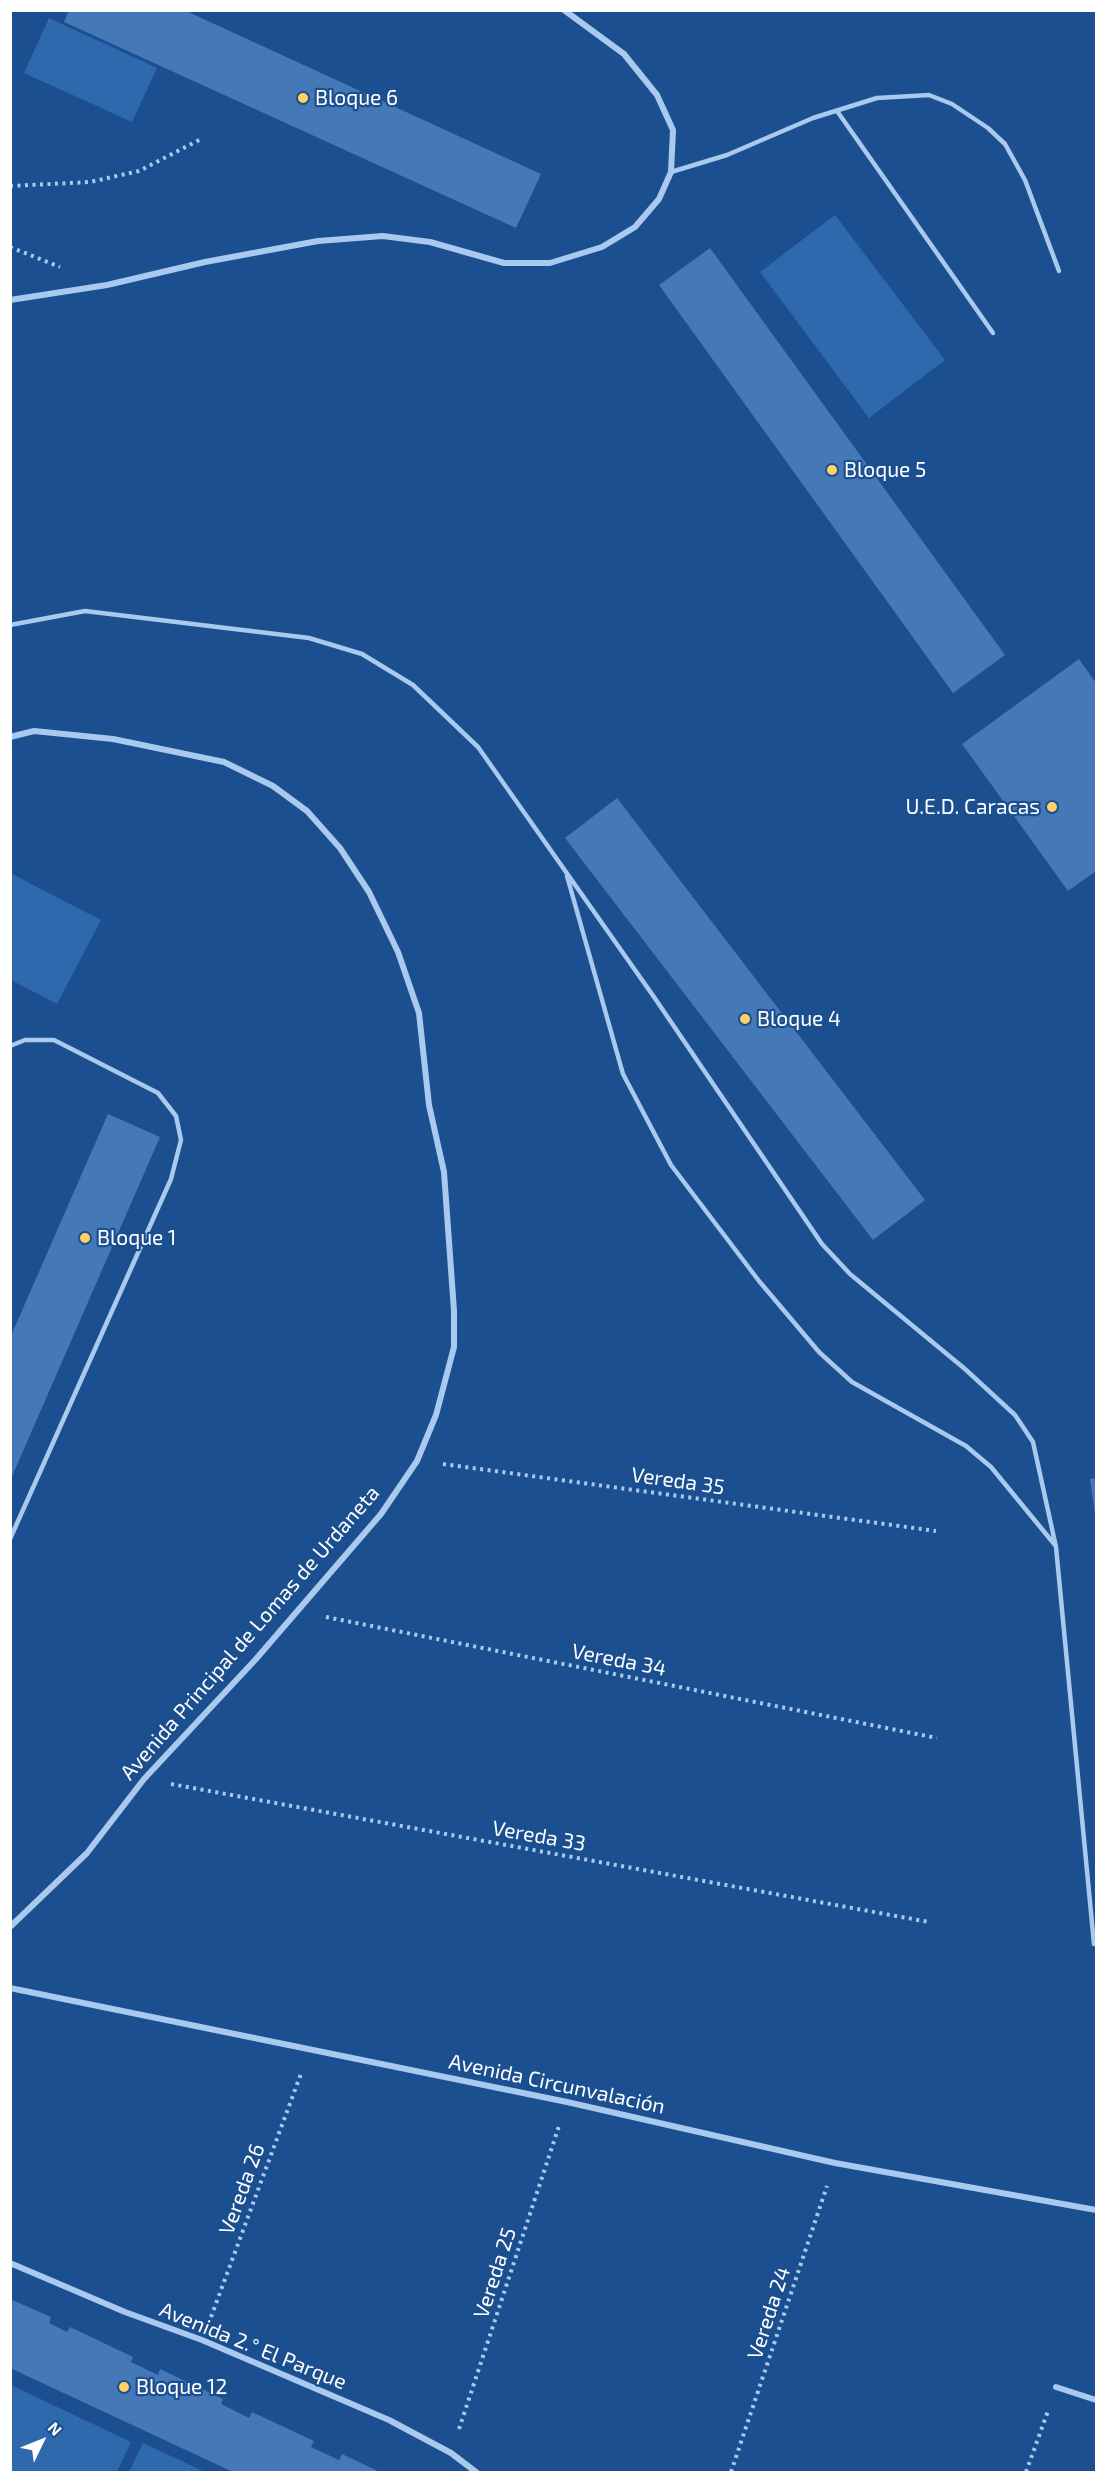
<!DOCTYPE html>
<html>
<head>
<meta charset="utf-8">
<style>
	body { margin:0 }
	#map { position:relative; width:1107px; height:2483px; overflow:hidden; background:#1b4f8f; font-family:"Exo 2",sans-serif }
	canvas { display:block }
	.frame { position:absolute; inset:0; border:12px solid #fff; pointer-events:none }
	.north { position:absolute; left:12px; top:2411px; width:60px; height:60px; -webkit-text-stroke:4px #1b4f8f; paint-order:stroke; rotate:47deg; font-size:16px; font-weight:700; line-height:24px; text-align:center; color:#fff }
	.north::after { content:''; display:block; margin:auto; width:21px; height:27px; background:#fff; clip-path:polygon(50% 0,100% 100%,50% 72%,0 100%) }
</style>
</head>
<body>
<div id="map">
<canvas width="1107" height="2483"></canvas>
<div class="frame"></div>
<div class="north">N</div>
</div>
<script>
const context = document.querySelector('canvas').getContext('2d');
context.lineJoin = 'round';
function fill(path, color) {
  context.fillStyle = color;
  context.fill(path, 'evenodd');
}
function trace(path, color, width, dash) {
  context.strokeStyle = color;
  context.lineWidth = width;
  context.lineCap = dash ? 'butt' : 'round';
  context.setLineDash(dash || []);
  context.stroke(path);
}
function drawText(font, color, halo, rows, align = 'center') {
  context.font = font + ' "Exo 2",sans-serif';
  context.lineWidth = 4.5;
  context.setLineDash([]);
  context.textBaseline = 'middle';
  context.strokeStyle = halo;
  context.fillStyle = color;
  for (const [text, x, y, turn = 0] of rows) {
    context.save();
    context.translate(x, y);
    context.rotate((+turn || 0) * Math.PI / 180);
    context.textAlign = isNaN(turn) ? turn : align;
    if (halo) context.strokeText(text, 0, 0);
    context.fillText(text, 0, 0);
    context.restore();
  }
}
fill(new Path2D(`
	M49 18 157 68 132 122 24 73Z
	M835 215 945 360 869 418 760 272Z
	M10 873 101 920 57 1004 11 980Z
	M11 2385 131 2442 117 2472H11Z
	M143 2443 205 2472H129Z`), '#2e69ad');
fill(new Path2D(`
	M69 10H184L541 174 516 228 64 22Z
	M710 248 1005 655 953 693 659 285Z
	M1079 659 1096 683V871L1068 891 962 744Z
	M617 798 925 1200 873 1240 565 838Z
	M108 1114 160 1137 10 1481V1338Z
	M1096 1478V1515H1095L1090 1479Z
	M10 2299 51 2317 49 2323 67 2332 70 2327 133 2357 131 2362 158 2375 160 2369 223 2399 221 2404 249 2418 252 2412 314 2441 311 2447 339 2460 342 2454 380 2472H233L10 2368Z`), '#4478b7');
trace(new Path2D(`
	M10 186 90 182 139 171 203 138
	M10 247 60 267
	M443 1464 936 1531
	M326 1617 937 1738
	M171 1784 929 1922
	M211 2317 302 2071
	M459 2429 559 2126
	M731 2472 827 2186
	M1026 2472 1048 2411`), '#a9c9ee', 4, [3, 4.5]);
trace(new Path2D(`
	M837 111 993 333
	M671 172 727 155 813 118 877 98 929 95 952 104 988 128 1005 144 1025 180 1059 271
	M10 625 85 611 309 638 362 654 413 685 478 747 654 997 822 1244 850 1274 965 1369 1015 1415 1033 1442 1056 1547 1094 1944
	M567 876 623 1074 671 1165 759 1281 819 1352 852 1382 966 1446 991 1467 1055 1545
	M10 1046 25 1040H54L158 1093 176 1116 181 1140 171 1179 10 1539`), '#a9c9ee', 4.5);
trace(new Path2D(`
	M10 300 107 285 205 262 318 241 383 236 430 242 504 263H550L602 247 635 227 659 199 671 172 673 130 657 95 624 54 564 10
	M10 737 34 731 113 739 224 762 273 786 307 811 340 848 369 892 398 952 419 1013 429 1105 444 1172 454 1311V1347L436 1415 417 1461 381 1514 256 1659 144 1779 87 1853 10 1927
	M10 1988 567 2102 835 2163 1096 2210
	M10 2263 125 2312 202 2340 389 2420 451 2453 476 2472
	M1056 2387 1096 2400`), '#a9c9ee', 6);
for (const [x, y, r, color] of [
	[303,98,6,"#ffd166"],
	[832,470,6,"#ffd166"],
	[1052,807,6,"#ffd166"],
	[745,1019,6,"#ffd166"],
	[85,1238,6,"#ffd166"],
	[124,2387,6,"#ffd166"]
]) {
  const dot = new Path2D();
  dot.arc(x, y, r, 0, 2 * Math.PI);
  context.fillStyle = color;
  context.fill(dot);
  trace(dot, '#1b4f8f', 2);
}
drawText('21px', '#fff', '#1b4f8f', [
	["Bloque 6",315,98],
	["Bloque 5",844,470],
	["U.E.D. Caracas",1040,807,"right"],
	["Bloque 4",757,1019],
	["Bloque 1",97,1238],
	["Bloque 12",136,2387]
], 'left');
drawText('21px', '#fff', '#1b4f8f', [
	["Vereda 35",678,1481,8],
	["Avenida Principal de Lomas de Urdaneta",250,1633,-49],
	["Vereda 34",619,1660,11],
	["Vereda 33",539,1836,10],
	["Avenida Circunvalación",557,2084,12],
	["Vereda 26",242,2189,-70],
	["Vereda 25",495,2273,-72],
	["Vereda 24",769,2313,-72],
	["Avenida 2.° El Parque",253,2346,22]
]);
</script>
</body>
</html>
